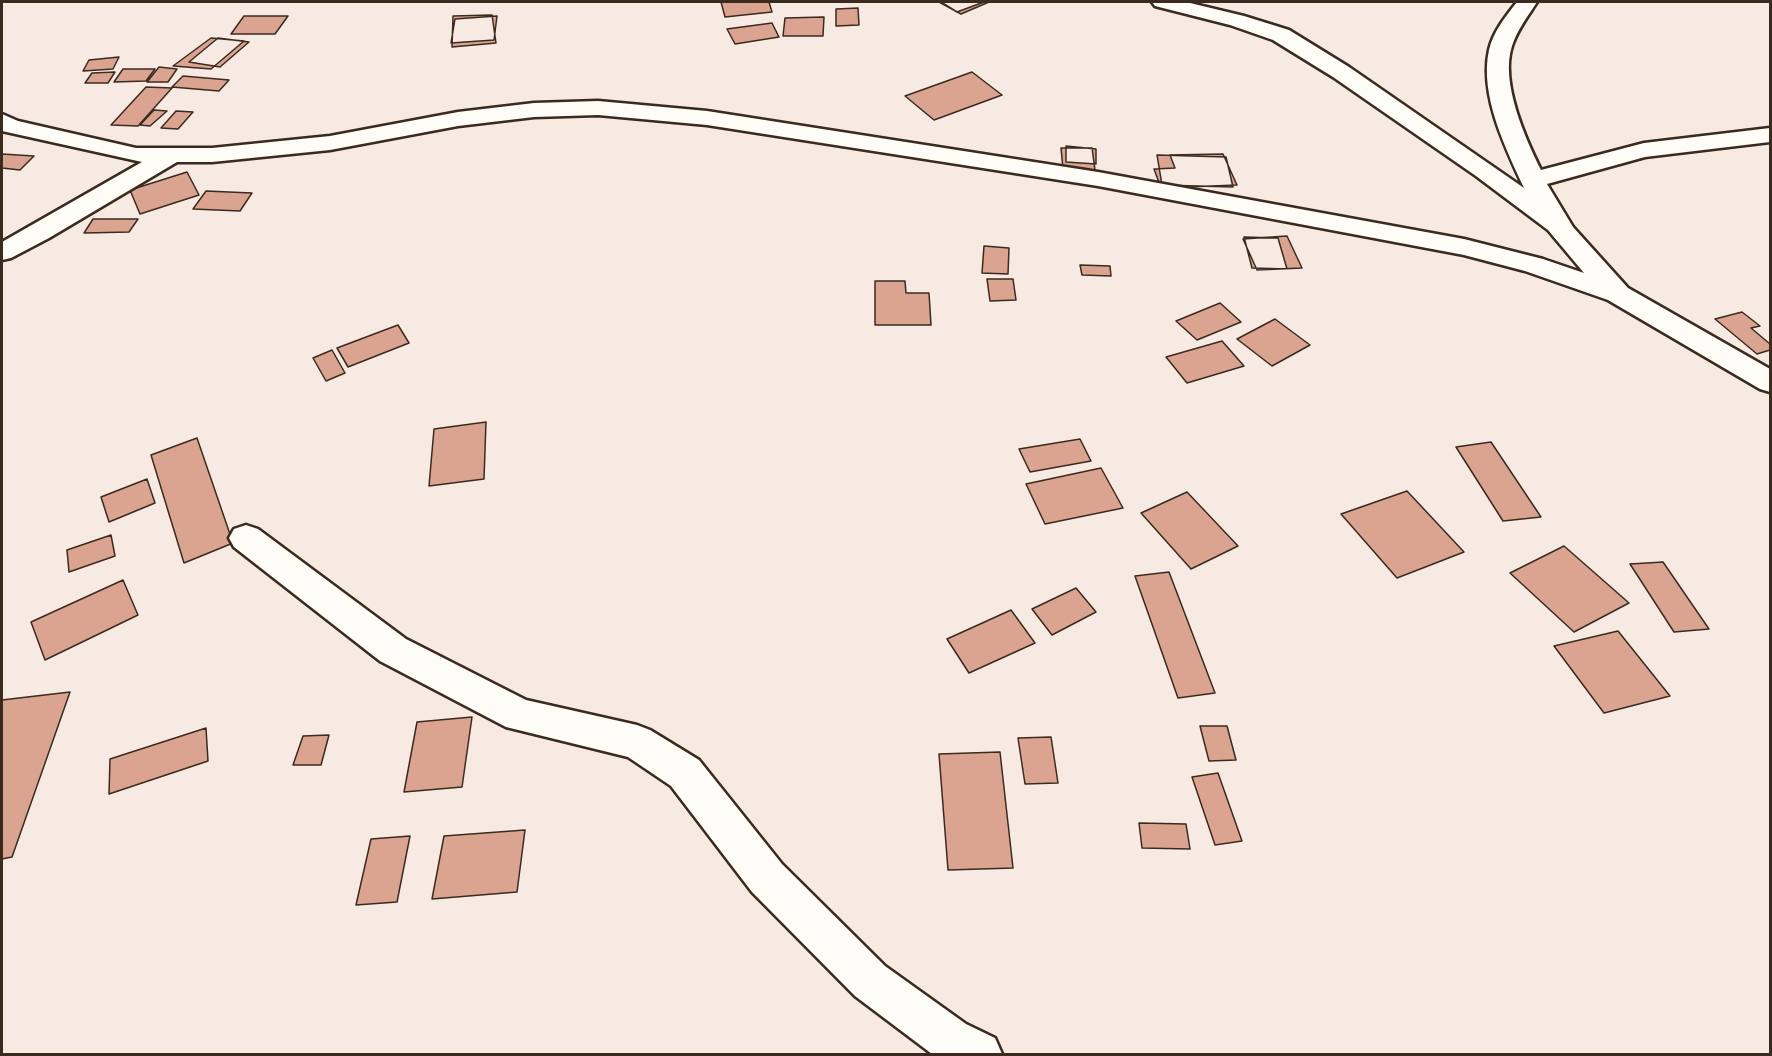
<!DOCTYPE html>
<html>
<head>
<meta charset="utf-8">
<style>
	body { margin:0 }
	#map { position:relative; width:1772px; height:1056px; overflow:hidden; background:#f6eae3; font-family:"Playpen Sans",sans-serif }
	canvas { display:block }
	.frame { position:absolute; inset:0; border:3px solid #3b2a1e; pointer-events:none }
</style>
</head>
<body>
<div id="map">
<canvas width="1772" height="1056"></canvas>
<div class="frame"></div>
</div>
<script>
const context = document.querySelector('canvas').getContext('2d');
context.lineJoin = 'round';
function fill(path, color) {
  context.fillStyle = color;
  context.fill(path, 'evenodd');
}
function trace(path, color, width, dash) {
  context.strokeStyle = color;
  context.lineWidth = width;
  context.lineCap = dash ? 'butt' : 'round';
  context.setLineDash(dash || []);
  context.stroke(path);
}
const building = new Path2D(`
	M721 2H769L772 12 725 17Z
	M939 2H989L961 14Z
	M941 2H984L957 12Z
	M858 8 859 25 836 26V9Z
	M492 15 496 43 452 47 453 16Z
	M244 16H288L275 34H231Z
	M497 16 494 40 451 43 455 19Z
	M824 17 823 36H783L785 18Z
	M772 23 779 37 735 44 727 29Z
	M211 38 244 41 211 69 173 66Z
	M218 38 249 42 220 67 189 62Z
	M119 57 113 69 83 71 89 60Z
	M159 67 177 69 168 82H147Z
	M123 69H155L146 81 114 82Z
	M115 72 108 83H85L92 73Z
	M972 72 1002 95 934 120 905 96Z
	M183 76 229 80 219 91 172 87Z
	M146 87 172 88 138 126 111 125Z
	M154 110 167 111 150 126 140 125Z
	M176 111 193 112 178 129 161 128Z
	M1066 146 1096 149V164L1066 162Z
	M1061 148H1092L1095 170 1063 169Z
	M2 154 34 156 20 170 2 168Z
	M1223 154 1237 185 1161 188 1154 169 1175 168 1170 155Z
	M1157 155 1226 157 1233 187 1162 185Z
	M187 172 199 195 140 214 130 190Z
	M206 191 252 193 240 211 193 209Z
	M93 219H138L129 232 84 233Z
	M1287 236 1302 268 1257 270 1243 239Z
	M1244 237 1278 238 1287 269 1252 268Z
	M984 246 1009 248 1008 274 982 273Z
	M1080 265 1110 266 1111 276 1082 275Z
	M987 279H1013L1016 300 990 301Z
	M875 281H905L906 293H929L931 325H875Z
	M1220 303 1241 322 1197 340 1176 321Z
	M1742 312 1760 326 1751 328 1770 344V350L1757 354 1715 319Z
	M1275 319 1310 345 1272 366 1237 339Z
	M398 325 409 343 348 367 337 348Z
	M1222 341 1244 366 1187 383 1166 357Z
	M332 350 345 373 326 381 313 358Z
	M486 422 484 479 429 486 434 429Z
	M197 438 233 543 184 563 151 455Z
	M1080 439 1091 461 1030 472 1019 449Z
	M1491 442 1541 517 1503 521 1456 447Z
	M1101 468 1123 508 1045 524 1026 484Z
	M147 479 155 503 109 522 101 497Z
	M1407 491 1464 552 1397 578 1341 514Z
	M1187 492 1238 546 1191 569 1141 513Z
	M111 535 115 556 69 572 67 550Z
	M1564 546 1629 603 1574 632 1510 573Z
	M1663 562 1709 629 1674 632 1630 564Z
	M1169 572 1215 693 1178 698 1135 576Z
	M123 580 138 615 45 660 31 622Z
	M1076 588 1096 612 1052 635 1032 609Z
	M1011 610 1035 643 969 673 947 639Z
	M1618 631 1670 696 1604 713 1554 646Z
	M70 692 12 857 2 859V700Z
	M472 717 462 787 404 792 417 722Z
	M1200 726H1227L1236 760 1209 761Z
	M206 728 208 761 109 794 110 759Z
	M329 735 321 765H293L303 736Z
	M1051 737 1058 783 1025 784 1018 738Z
	M1000 752 1013 868 948 870 939 754Z
	M1218 773 1242 841 1215 845 1192 777Z
	M1139 823 1186 824 1190 849 1142 848Z
	M525 830 517 892 432 899 444 836Z
	M410 836 397 902 356 905 371 839Z`);
fill(building, '#dba491');
trace(building, '#3b2a1e', 1.5);
const street = new Path2D(`
	M1152 2H1186L1244 16 1289 30 1349 67 1524 188C1506 149 1479 95 1489 50 1493 32 1506 16 1517 2H1537C1528 16 1517 30 1512 46 1500 82 1525 138 1541 170L1644 143 1770 128V142L1645 157 1547 184 1573 227 1628 288 1770 369V392L1760 389 1608 300 1525 271 1464 255 1098 186 707 125 598 115 534 117 458 126 330 150 212 162H177L49 238 11 258 2 260V242L142 162 2 131V114L18 121 136 148H212L330 136 458 112 534 103 598 101 707 111 1098 172 1464 239 1543 259 1584 273 1548 230 1476 176 1333 77 1273 40 1230 25 1155 6Z
	M246 525 258 529 406 639 526 700 637 725 650 730 699 760 782 864 885 966 966 1024 995 1038 1002 1054H932L855 996 752 892 671 786 628 757 506 727 380 661 234 547 229 538 234 529Z`);
trace(street, '#3b2a1e', 5);
fill(street, '#fdfcf7');
</script>
</body>
</html>
